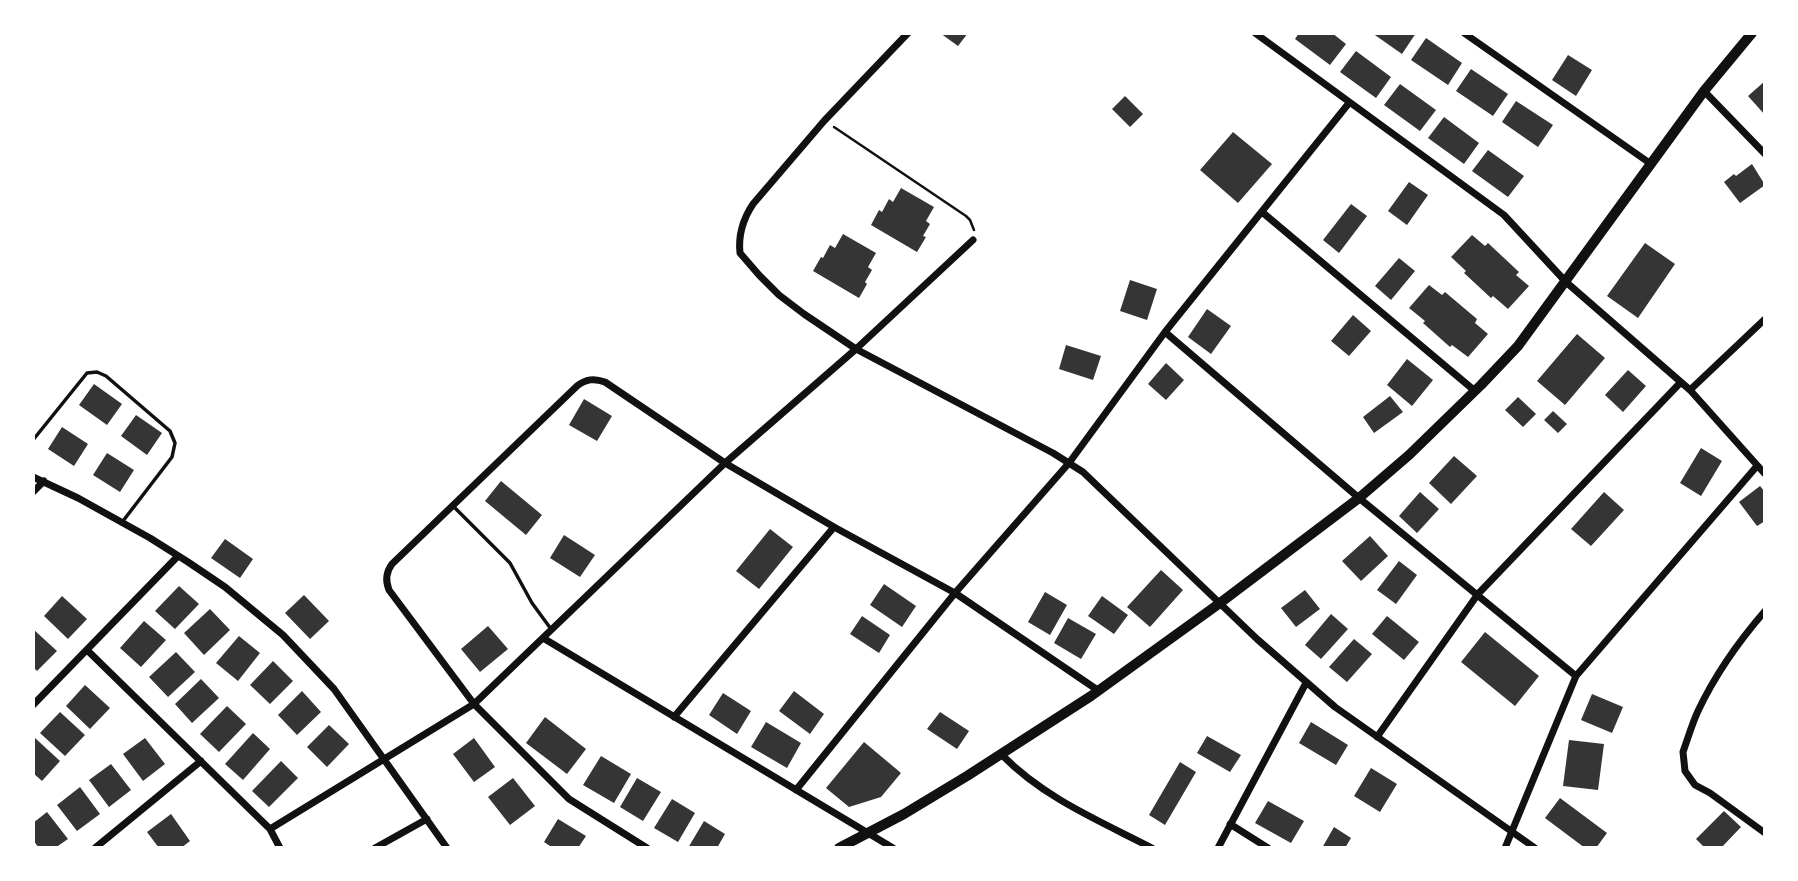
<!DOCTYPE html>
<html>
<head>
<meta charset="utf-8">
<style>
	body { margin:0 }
	#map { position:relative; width:1798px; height:881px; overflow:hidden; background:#fff; font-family:"Public Sans",sans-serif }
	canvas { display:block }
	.frame { position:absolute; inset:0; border:35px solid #fff; pointer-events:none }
</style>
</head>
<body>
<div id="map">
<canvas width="1798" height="881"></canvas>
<div class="frame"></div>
</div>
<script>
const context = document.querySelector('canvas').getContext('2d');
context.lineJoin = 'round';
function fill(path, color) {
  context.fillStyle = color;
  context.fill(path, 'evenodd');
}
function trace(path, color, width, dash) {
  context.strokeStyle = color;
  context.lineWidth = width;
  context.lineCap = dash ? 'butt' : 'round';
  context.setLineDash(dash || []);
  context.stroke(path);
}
fill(new Path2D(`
	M940 33H968L958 46Z
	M1299 33H1332L1346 44 1330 65 1295 39Z
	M1372 33H1416L1402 54Z
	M1426 38 1462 63 1448 85 1411 60Z
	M1356 51 1391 77 1376 98 1340 72Z
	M1568 55 1592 70 1576 96 1552 80Z
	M1471 69 1508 94 1493 116 1456 91Z
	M1765 81V115L1748 96Z
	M1400 84 1436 110 1420 131 1384 105Z
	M1125 96 1143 114 1130 127 1112 109Z
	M1516 101 1553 125 1538 147 1502 122Z
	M1444 117 1479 143 1464 164 1428 138Z
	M1233 132 1272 164 1238 203 1200 170Z
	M1488 150 1524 176 1508 197 1472 171Z
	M1752 164 1765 185 1740 203 1724 182 1734 174 1736 176Z
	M1409 182 1428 195 1407 225 1388 211Z
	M901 188 934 207 926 221 930 224 923 236 926 237 917 252 871 225 879 210 882 212 889 199 893 202Z
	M1351 204 1367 216 1339 253 1323 240Z
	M843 234 876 253 868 267 872 270 865 282 867 284 859 298 813 271 821 257 823 258 830 245 835 248Z
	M1472 235 1485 246 1488 243 1519 272 1516 275 1529 286 1508 309 1493 296 1491 298 1464 273 1466 271 1451 257Z
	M1645 243 1675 264 1638 318 1607 296Z
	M1399 258 1415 271 1391 300 1375 286Z
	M1130 280 1157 289 1147 320 1120 311Z
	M1429 285 1442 295 1445 292 1477 319 1475 323 1488 334 1468 357 1452 345 1450 347 1423 323 1425 321 1409 308Z
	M1207 309 1231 326 1211 354 1188 337Z
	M1353 315 1371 331 1349 356 1331 341Z
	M1577 334 1605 358 1565 405 1537 381Z
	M1066 345 1101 356 1093 380 1059 369Z
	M1407 359 1433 380 1412 406 1387 385Z
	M1166 363 1184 380 1166 400 1148 384Z
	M1628 370 1646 386 1623 412 1605 395Z
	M94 384 122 404 107 425 79 405Z
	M1390 396 1403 412 1374 433 1363 417Z
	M1518 397 1536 414 1523 427 1505 410Z
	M584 399 612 416 597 441 569 425Z
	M1553 411 1567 424 1558 433 1544 420Z
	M136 415 162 433 147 455 121 436Z
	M62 427 88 444 74 466 48 449Z
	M1701 448 1722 461 1701 496 1680 483Z
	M107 453 134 470 120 492 93 475Z
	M1454 456 1477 476 1451 504 1429 483Z
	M501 481 542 515 526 535 485 501Z
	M1760 486 1765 492V521L1757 526 1739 502Z
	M1420 492 1439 509 1417 533 1399 516Z
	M1604 492 1624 510 1591 546 1571 529Z
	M770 529 793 547 759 589 736 571Z
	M564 535 595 555 580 577 550 558Z
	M1370 536 1388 556 1361 581 1342 561Z
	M225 539 253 559 240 578 211 558Z
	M1399 561 1417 575 1396 604 1377 590Z
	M1161 570 1183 590 1150 627 1127 607Z
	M884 584 916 606 902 627 870 605Z
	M179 586 199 604 175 629 155 611Z
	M1305 590 1320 609 1296 627 1281 608Z
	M1045 592 1067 605 1050 635 1028 622Z
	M304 595 329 621 310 639 285 613Z
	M62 596 87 619 68 639 44 616Z
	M1102 596 1128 615 1114 634 1088 616Z
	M210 609 230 630 204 655 184 633Z
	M1331 614 1348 629 1321 659 1305 645Z
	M862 616 890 635 879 653 850 634Z
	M1387 616 1419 642 1404 660 1372 634Z
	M1068 618 1096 634 1081 659 1054 643Z
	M144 621 166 640 141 667 120 648Z
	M488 626 508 649 480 672 461 649Z
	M33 629 57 651 37 671 33 667Z
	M1485 632 1539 676 1515 706 1461 662Z
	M239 636 260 653 238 681 216 663Z
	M1354 639 1372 654 1347 682 1329 667Z
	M176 652 195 672 168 697 149 677Z
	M273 661 293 681 270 704 250 685Z
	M201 679 219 698 192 723 175 704Z
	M85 685 110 708 90 729 66 706Z
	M302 691 321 712 297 735 278 715Z
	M794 691 824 714 810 734 779 711Z
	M723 693 751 711 737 734 709 715Z
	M1592 694 1623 707 1612 733 1581 720Z
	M227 706 246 724 219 752 200 734Z
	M60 712 85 735 65 756 40 733Z
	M940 712 969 731 957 749 927 729Z
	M545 717 586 749 567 774 526 743Z
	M766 722 801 743 787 768 751 747Z
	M1311 722 1348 745 1336 765 1299 743Z
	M329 725 349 744 327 767 307 747Z
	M253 733 270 749 243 780 225 764Z
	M1207 736 1241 755 1230 772 1197 753Z
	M35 738 60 761 42 781 33 773V741Z
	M145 738 165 764 143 781 123 754Z
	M474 738 495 767 474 782 453 754Z
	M1569 740 1604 744 1598 790 1563 786Z
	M864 742 901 773 881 797 849 807 826 788Z
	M601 756 631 774 614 803 583 785Z
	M281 761 298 778 269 807 252 791Z
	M1180 762 1196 772 1165 825 1149 815Z
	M111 764 131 790 109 807 89 780Z
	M1371 768 1397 784 1380 812 1354 796Z
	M513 778 535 806 510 825 488 797Z
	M637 778 661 792 643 821 620 807Z
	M80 787 100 814 77 831 57 805Z
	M1560 798 1607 833 1596 848H1585L1545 818Z
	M672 799 695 813 678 842 654 828Z
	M1268 801 1304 821 1291 843 1255 823Z
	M1724 811 1741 827 1721 848H1705L1696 839Z
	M47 812 68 839 55 848H39L33 840V823Z
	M171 814 190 841 181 848H159L147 832Z
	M558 819 586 836 578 848H553L544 842Z
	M704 821 725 834 717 848H688Z
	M1334 827 1351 838 1345 848H1322Z`), '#353535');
trace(new Path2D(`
	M834 127 966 216 970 220 974 230`), '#111', 2.5);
trace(new Path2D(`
	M33 440 87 373 97 372 106 376 170 431 175 443 172 457 123 521
	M453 506 510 563 532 603 551 629`), '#111', 3.5);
trace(new Path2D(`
	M908 33 824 121 753 204C743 219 738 234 740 253L759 275 779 295 804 314 856 349 1053 453 1083 472 1257 639 1335 707 1535 848
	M1255 33 1504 215 1566 282 1690 390 1765 474
	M1464 33 1651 164
	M1704 91 1765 154
	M1262 212 1475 391
	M1165 332 1359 498 1576 676 1505 848
	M1690 390 1765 319
	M33 477 78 498 150 538 188 562 225 587 283 635 334 689 447 848
	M33 492 44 481
	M1765 611C1739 641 1715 675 1698 711 1692 724 1688 738 1683 752L1685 771 1695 785 1710 793 1765 833
	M543 638 893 848
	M87 650 270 829 280 848
	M1576 676 1757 466
	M33 705 178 556
	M674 717 834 527
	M1377 737 1478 594 1681 382
	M1002 755C1044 798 1100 821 1152 848
	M796 790 955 593 1069 463 1165 332 1349 103
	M1230 824 1268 848
	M270 829 474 704 725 463 856 349 973 240
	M95 848 201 761
	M375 848 427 819
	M647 848 569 799 474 704 389 590C385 580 386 572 392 564L577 386C586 379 594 378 605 382L725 463 834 527 955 593 1099 691
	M1218 848 1306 683`), '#111', 7);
trace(new Path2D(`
	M839 848 904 814 967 776 1091 696 1220 603 1359 498 1409 455 1481 385 1518 346 1704 91 1752 33`), '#111', 10);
</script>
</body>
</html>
